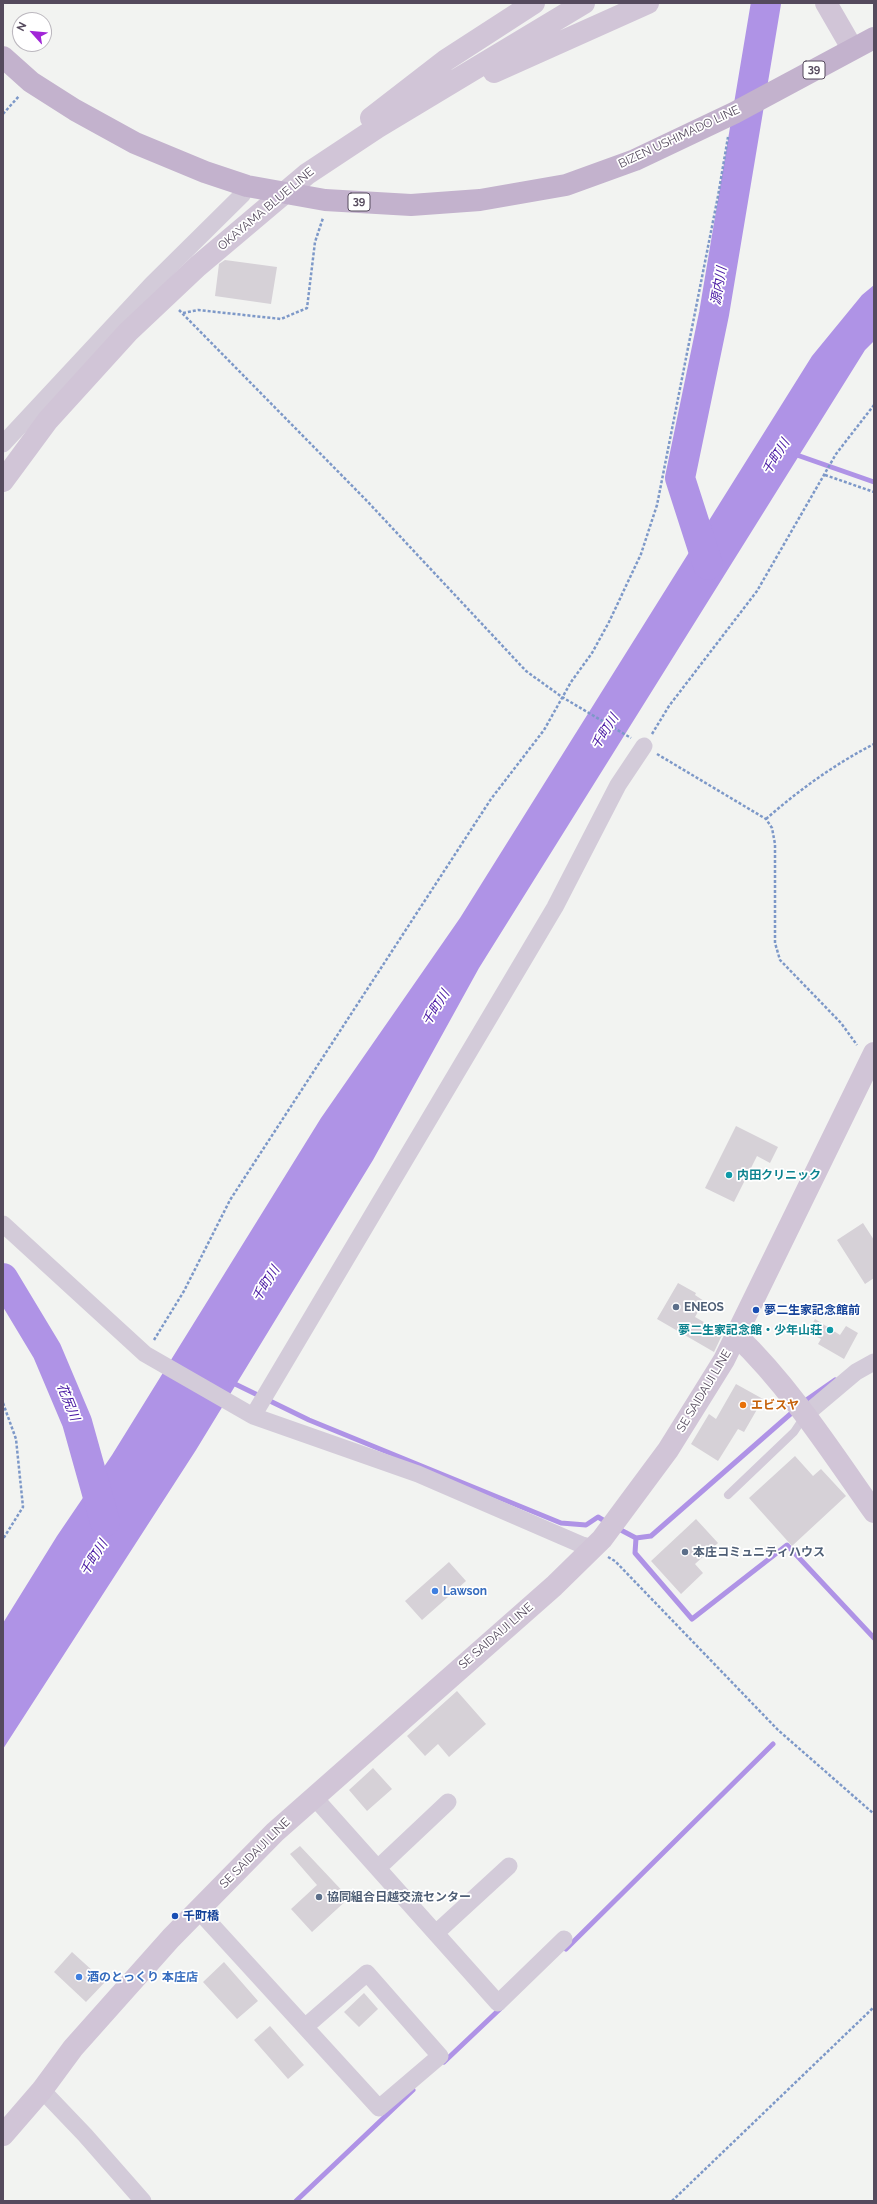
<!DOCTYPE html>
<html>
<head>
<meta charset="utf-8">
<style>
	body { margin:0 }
	#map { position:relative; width:877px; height:2204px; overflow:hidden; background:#f2f3f1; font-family:Raleway,sans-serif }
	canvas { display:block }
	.frame { position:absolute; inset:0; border:4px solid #554a5d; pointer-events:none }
	.north { position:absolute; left:12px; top:12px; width:40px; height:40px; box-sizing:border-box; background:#fff; border:1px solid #bbb7be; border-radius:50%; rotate:297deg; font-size:11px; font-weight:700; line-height:16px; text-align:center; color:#554a5d }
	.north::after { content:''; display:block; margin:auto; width:14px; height:18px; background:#a126d7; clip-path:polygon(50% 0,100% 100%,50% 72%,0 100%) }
</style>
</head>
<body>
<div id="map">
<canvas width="877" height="2204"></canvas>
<div class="frame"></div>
<div class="north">N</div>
</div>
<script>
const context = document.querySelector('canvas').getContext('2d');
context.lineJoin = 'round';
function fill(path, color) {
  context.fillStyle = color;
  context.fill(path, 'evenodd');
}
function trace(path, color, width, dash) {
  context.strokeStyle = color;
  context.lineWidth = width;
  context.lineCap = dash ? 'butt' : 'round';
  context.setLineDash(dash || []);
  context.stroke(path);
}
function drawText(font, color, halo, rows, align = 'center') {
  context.font = font + ' Raleway,"Noto Sans JP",sans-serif';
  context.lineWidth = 3.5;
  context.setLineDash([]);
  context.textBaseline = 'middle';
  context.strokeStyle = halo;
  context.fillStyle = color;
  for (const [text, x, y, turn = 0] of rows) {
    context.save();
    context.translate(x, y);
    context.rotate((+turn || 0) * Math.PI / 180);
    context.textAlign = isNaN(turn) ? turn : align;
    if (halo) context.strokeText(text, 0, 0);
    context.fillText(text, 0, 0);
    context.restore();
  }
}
fill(new Path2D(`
	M874 285V341L865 350 479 968 373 1160 196 1450 3 1749V1623L57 1536 112 1455 321 1118 460 918 812 356 862 295Z`), '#af93e6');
trace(new Path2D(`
	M794 454 874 482
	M231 1382 309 1420 561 1523 586 1525 598 1517 608 1523
	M802 1403 835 1380
	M617 1528 636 1538 651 1536 795 1410
	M636 1538 635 1553 692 1619 787 1545 874 1638
	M566 1949 773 1744
	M444 2062 502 2007
	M296 2201 413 2090`), '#af93e6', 5);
trace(new Path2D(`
	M708 565 680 478 714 314 766 3
	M3 1278 47 1351 77 1422 105 1522`), '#af93e6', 30);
fill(new Path2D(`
	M225 260 277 267 271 304 215 296 219 264Z
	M736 1126 778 1147 770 1163 757 1156 734 1202 705 1188Z
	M863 1223 874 1240V1278L865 1284 837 1240Z
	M678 1283 696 1293 695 1295 704 1301 695 1317 723 1333 714 1352 657 1319Z
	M815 1319 840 1335 846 1326 858 1333 844 1359 818 1344 821 1339 808 1332Z
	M736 1384 763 1399 744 1432 738 1429 718 1461 691 1444 709 1414 716 1419Z
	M795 1456 813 1476 821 1469 846 1496 792 1546 749 1498Z
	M696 1519 718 1543 695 1564 703 1573 681 1594 651 1561Z
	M449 1562 466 1581 422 1620 405 1601Z
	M457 1691 486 1724 449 1757 438 1744 425 1756 407 1736Z
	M373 1768 392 1789 367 1811 349 1790Z
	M300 1846 349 1898 312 1932 291 1909 317 1885 290 1854Z
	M72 1952 105 1982 86 2002 54 1972Z
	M224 1962 258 2001 237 2019 203 1982Z
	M364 1993 378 2009 359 2027 344 2012Z
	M270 2026 304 2065 288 2079 254 2040Z`), '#d6d1d7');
trace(new Path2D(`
	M3 114 19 96
	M179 310 367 501 526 671 562 697 631 738
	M183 313 198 310 281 319 307 308 315 242 323 218
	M825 475 874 492
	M652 734 669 706 757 591 836 454 874 405
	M657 754 766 819 772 828 775 844V943L780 960 841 1023 857 1045
	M766 819C799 790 835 764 874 744
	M154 1340 184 1291 230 1200 491 799 544 730 571 682 592 653 609 622 641 554 657 505 718 196 728 137
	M3 1403 16 1439 23 1507 3 1539
	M608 1557 615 1561 778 1730 874 1814
	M672 2201 874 2007`), '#7d98c8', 2.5, [3, 2]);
trace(new Path2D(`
	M728 1495 794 1432 804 1417`), '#d3cbd9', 8);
trace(new Path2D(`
	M3 444 152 284 242 195 247 186
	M3 1224 145 1354 253 1416
	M805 1415 856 1372 874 1362
	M594 1548 582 1545 418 1474 253 1416 555 907 618 785 644 746
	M314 1797 498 2003 564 1939
	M378 1868 448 1802
	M198 1910 379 2108 440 2056 367 1973 305 2027
	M436 1933 509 1866
	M42 2090 85 2135 143 2201`), '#d3cbd9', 17);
trace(new Path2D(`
	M826 3 852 48
	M494 72 648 3
	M371 118 446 60 534 3
	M3 481 48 420 128 332 198 266 307 174 378 127 584 3
	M736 1335C790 1387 831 1451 874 1512
	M3 2135 42 2090 73 2048 171 1938 275 1832 554 1586 602 1539 668 1450 724 1360 874 1053`), '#d1c5d7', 22);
trace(new Path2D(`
	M3 57 31 82 75 110 135 143 205 172 247 186 325 200 411 205 480 200 566 185 635 160 734 113 874 38`), '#c3b2cd', 22);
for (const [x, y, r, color] of [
	[729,1175,4,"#0f9aa8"],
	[676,1307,4,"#5c6f8a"],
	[756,1310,4,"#1a4fb4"],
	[830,1330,4,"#0f9aa8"],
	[743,1405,4,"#e8710a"],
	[685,1552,4,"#5c6f8a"],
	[435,1591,4,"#3f7fe0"],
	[319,1897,4,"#5c6f8a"],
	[175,1916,4,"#1a4fb4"],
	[79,1977,4,"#3f7fe0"]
]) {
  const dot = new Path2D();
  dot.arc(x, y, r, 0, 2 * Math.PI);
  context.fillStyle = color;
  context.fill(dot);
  trace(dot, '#fff', 1.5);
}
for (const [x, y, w] of [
	[814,70,22],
	[359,202,22]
]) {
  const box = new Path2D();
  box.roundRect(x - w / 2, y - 9, w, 18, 3);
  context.fillStyle = '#fff';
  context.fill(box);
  trace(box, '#554a5d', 1);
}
drawText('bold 11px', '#554a5d', null, [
	["39",814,70],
	["39",359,202]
]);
drawText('12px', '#554a5d', '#fff', [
	["BIZEN USHIMADO LINE",679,137,-25],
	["OKAYAMA BLUE LINE",266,209,-40],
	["SE SAIDAIJI LINE",704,1391,-59],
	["SE SAIDAIJI LINE",496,1636,-41],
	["SE SAIDAIJI LINE",255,1853,-45]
]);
drawText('bold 12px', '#0d838f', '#fff', [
	["内田クリニック",737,1175],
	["夢二生家記念館・少年山荘",822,1330,"right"]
], 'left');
drawText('bold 12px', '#4e5e75', '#fff', [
	["ENEOS",684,1307],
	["本庄コミュニティハウス",693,1552],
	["協同組合日越交流センター",327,1897]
], 'left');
drawText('bold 12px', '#164399', '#fff', [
	["夢二生家記念館前",764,1310],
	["千町橋",183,1916]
], 'left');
drawText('bold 12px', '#c56008', '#fff', [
	["エビスヤ",751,1405]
], 'left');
drawText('bold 12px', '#366cbe', '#fff', [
	["Lawson",443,1591],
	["酒のとっくり 本庄店",87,1977]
], 'left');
drawText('italic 13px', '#4717a2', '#fff', [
	["源内川",719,286,-81],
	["千町川",776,457,-58],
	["千町川",605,732,-58],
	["千町川",436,1008,-58],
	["千町川",266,1284,-58],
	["花尻川",68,1402,68],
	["千町川",94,1558,-58]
]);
</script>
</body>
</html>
